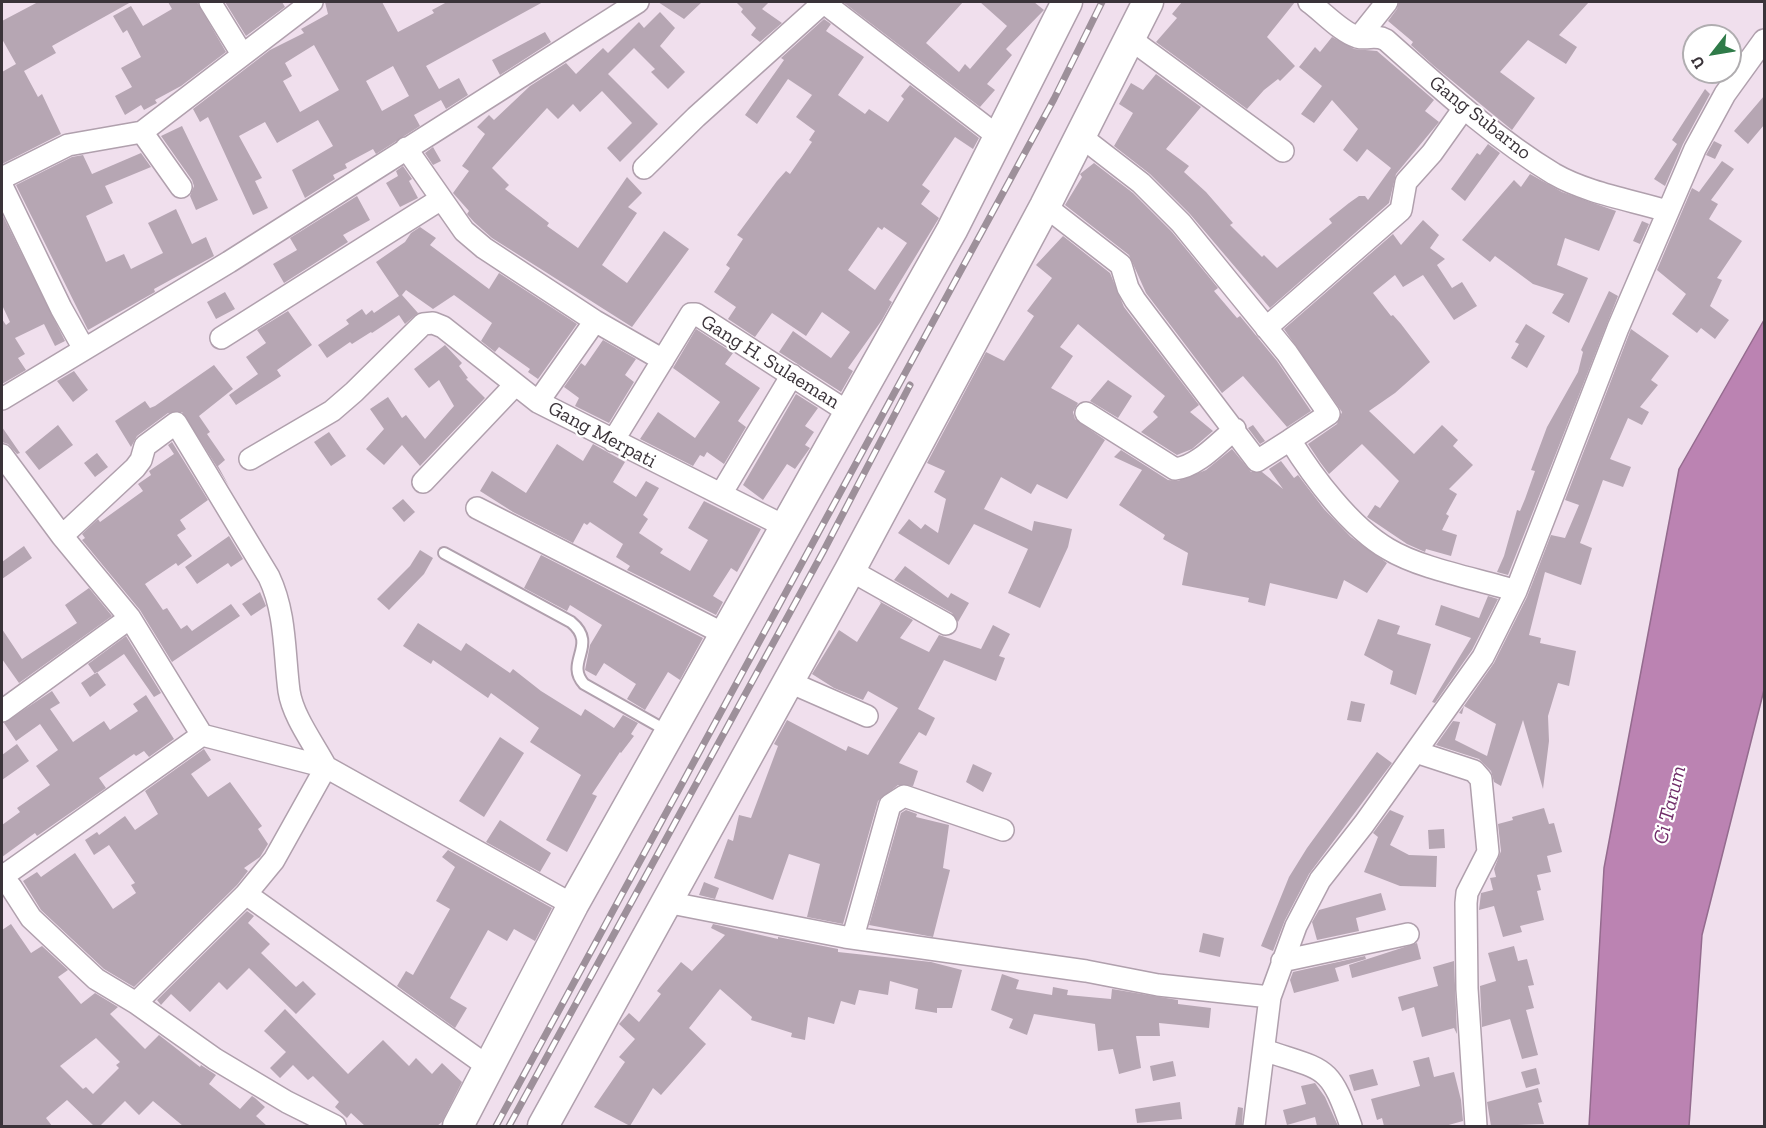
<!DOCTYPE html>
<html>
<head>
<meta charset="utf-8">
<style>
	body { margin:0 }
	#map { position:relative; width:1766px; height:1128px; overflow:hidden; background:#f0dfed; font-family:"Zilla Slab",serif }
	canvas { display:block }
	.frame { position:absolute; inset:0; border:3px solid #3a3339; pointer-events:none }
	.north { position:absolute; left:1682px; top:24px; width:60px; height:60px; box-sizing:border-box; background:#fff; border:2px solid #b0adb0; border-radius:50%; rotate:239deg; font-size:16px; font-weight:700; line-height:24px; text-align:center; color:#3a3339 }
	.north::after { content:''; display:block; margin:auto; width:21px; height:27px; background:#2f7b49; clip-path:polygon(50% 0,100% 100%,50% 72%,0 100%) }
</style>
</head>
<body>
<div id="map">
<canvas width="1766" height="1128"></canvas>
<div class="frame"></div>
<div class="north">U</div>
</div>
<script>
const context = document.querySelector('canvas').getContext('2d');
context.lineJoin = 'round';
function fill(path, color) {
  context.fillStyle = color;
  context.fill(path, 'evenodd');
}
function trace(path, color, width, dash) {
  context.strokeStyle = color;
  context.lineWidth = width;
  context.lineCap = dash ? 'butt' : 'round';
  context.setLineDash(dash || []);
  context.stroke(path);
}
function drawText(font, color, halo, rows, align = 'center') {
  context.font = font + ' "Zilla Slab",serif';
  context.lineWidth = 4.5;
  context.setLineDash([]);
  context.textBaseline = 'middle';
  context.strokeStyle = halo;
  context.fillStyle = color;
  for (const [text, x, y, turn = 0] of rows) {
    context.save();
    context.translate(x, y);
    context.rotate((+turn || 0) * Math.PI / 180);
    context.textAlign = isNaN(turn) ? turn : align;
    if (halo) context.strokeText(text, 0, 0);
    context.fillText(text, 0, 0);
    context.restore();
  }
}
const water = new Path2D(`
	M1764 320V690L1702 935 1689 1126H1589L1604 868 1679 469Z`);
fill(water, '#bb83b2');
trace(water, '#946b8e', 1.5);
fill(new Path2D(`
	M38 2H131L52 46 56 53 24 71 38 97 42 94 61 134 2 164V72L16 64 2 39V21Z
	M168 2H197L226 52 181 86 155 100 157 103 144 110 141 105 125 115 115 96 132 87 121 68 141 57 127 30 123 33 113 16 131 6 143 26 172 9Z
	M225 2H282L285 7 246 36Z
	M325 2H382L398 32 434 13 432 10 447 2H543L426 66 439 89 459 78 468 95 446 109 441 100 414 115 420 126 376 154 373 149 345 164 347 168 333 175 335 179 305 198 292 170 333 146 318 120 277 143 265 122 239 136 262 178 255 181 268 208 253 215 208 117 200 122 193 109 270 50 304 33 301 29 328 14ZM314 45 339 90 300 112 283 81 292 76 285 63ZM393 66 409 96 382 111 366 81Z
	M658 2H702L684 19Z
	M736 2H769L762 9 782 23 760 42 751 35 756 28 741 12 743 9Z
	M843 2H963L926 43 959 72 965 64 970 69 1007 26 980 2H1034L1044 10 1006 49 1012 55 987 84 995 90 980 107Z
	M1182 2H1295L1267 37 1295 66 1280 81 1278 79 1264 90 1247 109 1156 42 1177 18 1172 14Z
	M1399 2H1589L1559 35 1577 47 1566 64 1528 40 1500 72 1535 98 1512 130 1434 66 1411 45 1413 42 1388 21 1397 9Z
	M660 12 675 28 660 46 685 72 668 89 651 72 655 69 634 48 608 74 658 124 620 162 607 148 632 123 602 91 580 112 573 104 558 119 547 108 492 168 509 185 505 189 549 223 547 226 578 248 627 177 642 193 628 207 637 213 602 265 627 283 664 231 689 249 632 327 492 238 474 222 467 214 469 211 453 193 469 171 462 166 485 134 477 127 489 115 494 120 530 86 566 63 576 74 603 48 608 53 639 22 644 28Z
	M824 19 831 24 826 31 864 57 838 95 865 114 869 109 888 122 904 99 901 96 910 85 979 138 973 149 955 137 922 185 930 191 921 204 939 218 889 300 892 302 882 320 848 368 853 371 841 392 779 352 793 331 831 358 850 332 822 312 806 336 772 313 755 337 728 319 736 307 714 292 730 268 726 265 743 239 737 235 777 181 786 171 790 174 812 142 809 140 815 131 796 117 812 95 788 79 757 124 745 115 784 60 781 58ZM878 227 882 230 884 227 907 243 875 290 848 270Z
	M545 32 551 42 500 75 492 60Z
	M1332 37 1354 49 1377 51 1434 100 1425 111 1439 122 1396 174 1389 203 1270 308 1190 214 1150 174 1114 146 1133 113 1119 104 1131 83 1143 90 1156 74 1201 107 1166 149 1189 166 1184 172 1206 192 1233 223 1230 225 1262 257 1264 255 1277 268 1332 223 1329 219 1349 203 1359 196H1365L1368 200 1391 168 1367 149 1357 162 1343 150 1358 129 1332 100 1314 123 1301 114 1322 86 1299 67 1315 47 1320 52Z
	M1705 89 1710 94 1683 144 1665 186 1654 179 1677 144 1672 140Z
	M1764 96V125L1748 144 1734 131Z
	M182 126 218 200 196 210 190 196 194 186 192 180 161 136Z
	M1714 141 1722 145 1715 159 1706 155Z
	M1488 144 1500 153 1465 201 1451 189 1477 153 1480 155Z
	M433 147 441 161 433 165 425 153Z
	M141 153 151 167 105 186 113 203 86 216 106 262 124 254 131 269 163 253 148 223 176 209 192 244 206 237 214 256 154 289 155 292 88 330 16 185 72 157 83 155 92 174Z
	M1722 161 1734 169 1711 200 1718 204 1709 219 1742 241 1717 278 1722 280 1710 306 1729 320 1715 339 1701 328 1697 333 1672 314 1686 294 1657 270 1692 188 1699 192Z
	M1094 163 1133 193 1172 232 1218 288 1214 291 1237 318 1240 316 1277 361 1311 411 1287 427 1243 376 1222 393 1146 293 1129 255 1065 205 1082 177 1080 174Z
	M403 166 412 179 409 181 418 198 400 207 386 183 398 176 396 171Z
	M1530 174 1562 192 1616 211 1599 251 1565 238 1557 265 1588 278 1569 323 1552 313 1564 294 1533 284 1495 256 1490 262 1462 240 1514 180 1521 187Z
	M357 196 370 220 343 235 348 242 284 283 273 264 297 250 290 238Z
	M2 214 65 341 55 346 44 324 15 338 25 354 18 358 26 370 2 384V319L6 325 10 322 2 305Z
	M1423 220 1439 235 1430 248 1445 259 1437 265 1452 288 1462 282 1477 306 1454 320 1423 275 1403 287 1395 275 1373 293 1391 316 1393 315 1401 324 1430 362 1395 393 1369 411 1414 454 1442 425 1458 440 1453 446 1473 465 1449 489 1457 494 1446 514 1449 516 1442 530 1457 535 1451 556 1426 549 1425 552 1407 544 1367 517 1375 505 1380 508 1399 481 1362 444 1329 474 1320 462 1308 444 1337 424 1342 412 1284 329 1393 234 1401 245Z
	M1642 221 1649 224 1640 244 1633 241Z
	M420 227 436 238 430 245 489 289 499 273 577 324 538 379 528 372 530 369 499 347 495 352 481 341 492 323 454 295 433 309 406 290 402 295 418 313 405 324 399 315 372 333 371 332 352 344 350 342 327 358 318 345 349 324 346 320 362 309 366 315 372 310 374 313 399 296 376 262 405 242 411 233Z
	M1063 236 1110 273 1124 307 1199 405 1190 412 1213 431 1192 449 1177 455 1141 432 1158 417 1153 412 1165 396 1078 324 1060 347 1073 356 1051 388 1078 403 1073 412 1075 419 1105 440 1067 499 1037 484 1031 494 1001 477 984 509 1032 531 1034 521 1072 529 1068 547 1040 608 1008 593 1028 549 974 524 949 565 898 533 909 519 921 529 925 524 938 533 946 499 934 492 945 471 927 463 986 352 1004 361 1034 316 1027 311 1052 278 1036 265Z
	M1609 291 1618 296 1508 575 1497 572 1504 556 1517 510 1520 511 1525 499 1535 471 1531 470 1547 427 1578 372 1583 352 1581 350Z
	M225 292 235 309 216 319 207 302Z
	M288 311 312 345 277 370 281 376 236 405 229 395 258 374 246 357 266 343 257 330Z
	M1526 324 1545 336 1527 368 1511 358 1519 344 1515 342Z
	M696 329 733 353 725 364 760 388 738 421 746 427 724 464 707 452 704 457 700 455 693 466 640 439 658 412 695 438 720 402 673 368Z
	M1631 329 1669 356 1651 380 1658 385 1640 407 1649 412 1642 425 1628 418 1610 459 1631 467 1623 487 1603 480 1580 543 1592 548 1581 585 1545 572 1529 635 1541 638 1540 643 1576 651 1569 686 1558 683 1548 716 1549 741 1543 789 1523 720 1501 786 1494 782 1491 771 1479 759 1436 745 1453 721 1460 722 1455 740 1487 756 1496 724 1464 706 1462 714 1459 713 1494 663 1527 597 1551 535 1565 538 1579 505 1565 500Z
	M603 340 636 359 625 375 634 382 609 423 575 406 579 398 564 387 581 363 585 366Z
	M445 345 462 363 459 366 468 378 466 379 485 398 420 466 402 445 384 465 366 449 384 429 370 409 388 397 402 418 406 415 425 439 454 406 439 380 429 388 414 369Z
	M214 365 233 389 199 416 210 432 207 434 225 460 218 466 229 486 182 412 168 413 137 436 131 447 115 421 145 401 150 408 155 406Z
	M74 371 88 390 73 402 57 381Z
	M1108 380 1132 396 1118 418 1090 401Z
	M796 394 818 408 805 426 814 432 805 445 810 448 795 469 787 464 763 500 743 485Z
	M58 425 73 445 39 470 25 452Z
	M1253 425 1265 441 1260 444 1248 428Z
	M2 427 20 453 17 454 8 444 2 442Z
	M329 432 346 456 331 466 314 442Z
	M172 442 208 500 180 520 186 529 177 535 192 556 178 566 176 563 145 584 163 610 167 608 181 629 187 625 192 631 231 604 240 616 172 662 140 610 82 540 85 538 82 534 98 519 100 522 143 491 138 484 151 475 149 471 174 454 168 445Z
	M557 444 583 461 593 444 625 462 613 482 636 497 646 481 659 488 643 515 648 519 639 533 663 549 660 553 690 571 708 540 688 528 704 501 761 529 737 572 731 568 713 596 723 602 716 615 627 570 630 566 616 557 623 544 590 522 587 525 584 523 573 543 513 512 480 491 492 471 526 493Z
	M1232 449 1251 472H1262L1283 489 1269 469 1281 461 1294 478 1298 475 1324 509 1351 537 1387 563 1367 593 1344 580 1337 599 1270 583 1265 606 1248 602 1249 598 1182 585 1188 553 1163 539 1165 535 1119 505 1142 470 1114 457 1121 450 1168 480 1178 481 1206 470Z
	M97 453 108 467 95 477 84 463Z
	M403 499 415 512 404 522 392 508Z
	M229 536 243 559 231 567 228 563 197 584 185 567Z
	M24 546 32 558 2 579V562Z
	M420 550 433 558 424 574 389 610 377 599 410 566Z
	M541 555 703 638 680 680 668 672 645 710 627 699 636 684 604 663 596 676 585 670 590 645 602 625 570 605 567 611 524 588Z
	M905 566 948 598 951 593 969 603 958 622 952 613 894 580Z
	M89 588 112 616 19 683 2 659V629L22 659 77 623 65 605Z
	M260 592 266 606 251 616 242 604Z
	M1488 596 1498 599 1472 650 1435 703 1432 702 1471 638 1435 625 1441 605 1479 618Z
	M879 601 913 620 900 638 929 652 939 635 981 649 993 625 1010 634 999 656 1005 658 996 681 944 660 918 709 935 718 926 736 919 732 899 763 918 771 913 786 898 785 878 801 843 924 807 917 820 864 789 854 773 900 714 878 728 839 733 841 739 815 751 818 778 746 774 744 787 720 846 751 848 746 868 755 898 708 868 691 863 700 834 688 812 674 839 630 857 642 881 603Z
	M1378 619 1400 626 1397 634 1431 644 1416 695 1390 684 1393 671 1364 655Z
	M418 623 461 651 466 643 510 673 513 669 541 691 581 716 585 709 614 728 623 715 638 723 631 734 634 736 621 753 620 752 592 794 597 796 567 852 546 840 581 775 530 742 539 728 491 693 488 698 433 660 431 664 403 646Z
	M126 636 161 693 154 697 124 654 95 674 88 664Z
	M97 672 106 685 90 697 81 683Z
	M52 691 60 703 50 709 73 742 104 721 110 730 138 711 133 704 146 695 174 739 149 757 144 751 136 756 134 754 99 778 106 788 37 836 35 833 2 857V825L20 812 17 808 50 785 36 766 58 750 40 724 16 741 4 723Z
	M1351 701 1365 704 1361 722 1347 720Z
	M500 737 524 753 484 817 459 801Z
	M17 744 29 761 2 780V755Z
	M204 749 211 760 191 774 208 797 230 782 262 826 258 829 268 844 260 857 244 868 248 871 237 885 134 987 104 969 41 910 23 881 37 872 41 877 75 853 113 909 136 893 131 885 135 883 109 845 94 855 85 840 97 832 99 835 125 816 135 830 158 814 145 791Z
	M1377 752 1392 763 1309 874 1285 920 1273 951 1261 946 1289 877 1307 848Z
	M973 764 992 773 983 792 966 782Z
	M1544 808 1549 824 1554 823 1562 852 1547 856 1551 872 1537 875 1541 890 1537 891 1544 920 1520 926 1522 932 1503 937 1494 906 1479 910 1481 893 1493 890 1490 878 1496 877 1494 869 1501 851 1498 824 1513 820 1512 817Z
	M906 810 917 814 916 817 949 825 943 868 950 870 933 937 869 925 901 813Z
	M1390 810 1404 816 1390 845 1409 855 1437 856 1436 887 1400 886 1364 872 1378 837 1373 833Z
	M500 820 551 853 540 872 486 842Z
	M1444 829 1445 848 1429 849 1428 830Z
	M448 850 552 908 535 941 514 929 507 941 488 930 450 998 467 1008 455 1028 397 986 406 971 413 975 450 909 436 901 455 867 442 857Z
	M704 882 719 888 715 899 699 895Z
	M1381 893 1386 910 1356 918 1359 931 1317 940 1312 922 1319 910Z
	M247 911 254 916 248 923 270 944 261 953 296 987 303 981 316 994 296 1014 249 968 227 990 219 982 190 1012 171 994 161 1005 157 1000Z
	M11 924 31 953 42 946 68 970 58 977 81 1004 95 993 118 1007 110 1014 145 1049 159 1035 200 1067 201 1065 216 1075 209 1084 240 1109 252 1096 255 1098 265 1107 256 1116 267 1126H183L153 1101 139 1115 125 1101 100 1126H94L67 1100 46 1118 52 1126H2V930ZM96 1038 120 1062 116 1065 119 1068 93 1094 86 1087 83 1089 60 1066Z
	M713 924 778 939V937L838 949V952L931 962 962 970 952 1008H937V1013L915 1009 918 989 890 981 888 995 859 990 855 1005 841 1001 834 1024 808 1017 805 1040 791 1037 792 1033 751 1020 752 1017 720 989 689 1028 706 1044 661 1095 653 1088 630 1126 594 1107 625 1062 619 1057 635 1039 619 1024 629 1013 639 1022 661 994 657 991 681 962 692 971 725 935 711 928Z
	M1203 933 1224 938 1220 957 1199 952Z
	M1417 943 1421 959 1352 978 1349 965Z
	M1514 946 1518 961 1527 959 1534 985 1528 986 1534 1008 1526 1010 1538 1055 1522 1059 1510 1019 1482 1027 1480 986 1496 981 1488 953Z
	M1365 956 1366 959 1335 968 1339 981 1294 993 1290 980 1293 972Z
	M1454 961 1457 1034 1454 1028 1422 1037 1414 1007 1402 1011 1398 997 1438 986 1433 967Z
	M1002 974 1019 980 1016 989 1052 995 1053 987 1068 990 1067 995 1111 999 1112 989 1178 1000V1004L1211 1008 1209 1028 1159 1023 1160 1036H1136L1141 1068 1119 1074 1113 1049 1098 1051 1095 1024 1034 1014 1027 1035 1009 1028 1013 1019 991 1010Z
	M285 1009 348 1074 383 1040 409 1066 416 1058 432 1074 442 1063 462 1082 442 1122 437 1126H365L351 1113 347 1118 335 1107 339 1102 313 1076 308 1080 293 1065 280 1078 270 1068 286 1052 264 1031Z
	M1429 1057 1434 1077 1454 1072 1461 1100 1463 1121 1445 1126H1384L1382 1118 1377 1120 1371 1099 1420 1086 1413 1061Z
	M1173 1061 1176 1076 1153 1081 1150 1066Z
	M1536 1068 1540 1084 1526 1088 1521 1072Z
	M1373 1069 1378 1085 1354 1091 1349 1075Z
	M1315 1083 1325 1097 1338 1126H1317L1315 1117 1287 1125 1283 1110 1306 1104 1301 1086Z
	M1538 1088 1542 1102 1538 1103 1544 1124 1491 1126 1487 1102Z
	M1180 1102 1182 1119 1137 1123 1135 1109Z
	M1238 1107 1243 1108 1242 1126H1235Z`), '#b6a6b3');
const service = new Path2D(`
	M444 553 571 622C599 645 564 662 584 684L669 732`);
const minor = new Path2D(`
	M210 2 242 54
	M823 2 1000 138
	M1309 2C1323 12 1341 32 1357 37 1368 40 1375 34 1386 40 1439 87 1493 137 1554 174 1587 193 1631 200 1667 211
	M1359 37 1387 2
	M1129 38 1283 151
	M142 132 181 187
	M1079 135 1141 183 1181 223 1287 353 1329 414 1290 440
	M406 148 464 231 484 248 595 321 663 360
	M644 168 696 117 824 2
	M2 178 68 145 142 132 312 2
	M2 186 61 308 84 349
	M1045 206 1121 265 1128 288 1135 300 1257 461 1290 440C1313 477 1350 527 1388 549 1421 569 1478 579 1516 591
	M1266 328 1401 210 1406 182 1432 153 1464 108
	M221 338 441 199
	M2 399 229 262 638 2
	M538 402 595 321
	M1086 413 1175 469C1197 467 1218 443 1235 429
	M613 441 691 314H696L848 412
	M2 455 62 536 130 618 202 735 326 767 573 905
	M250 459 332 411 354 392 423 324 433 323 443 327 538 402 784 526
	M423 482 515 385
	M721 494 792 375
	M477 508 724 634
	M62 536 135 468 141 460 145 446 176 423 269 577C286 613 284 652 289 691 293 717 314 744 326 767L274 860 246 894
	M850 570 946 624
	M787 681 867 716
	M2 711 130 618
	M1416 752 1474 771 1481 779 1488 852 1467 893 1466 903 1467 989 1476 1126
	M2 877 11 887 31 918 96 979 136 1003 215 1059 287 1102 335 1126
	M2 877 202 735
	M666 902 845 937 1086 971 1158 985 1270 997
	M853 937 890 805 904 796 1003 830
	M1282 961 1408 934
	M136 1003 246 894 490 1068
	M1264 1050C1325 1071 1329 1063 1351 1126
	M1254 1126 1270 997 1296 926 1320 880 1364 824 1483 657 1516 591 1618 328 1695 149 1725 94 1764 40`);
const secondary = new Path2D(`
	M458 1126 573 905 952 230 1067 2
	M543 1126 850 570 1045 206 1148 2`);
trace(service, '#b0a0ad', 14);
trace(minor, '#b0a0ad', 24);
trace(secondary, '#b0a0ad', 33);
trace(service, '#fff', 10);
trace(minor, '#fff', 21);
trace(secondary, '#fff', 30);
const rail = new Path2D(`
	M496 1126 1054 99 1102 2
	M509 1126 823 552 910 385`);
trace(rail, '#9d909a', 7);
trace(rail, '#fff', 4.5, [14]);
drawText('20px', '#3a3339', '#fff', [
	["Gang Subarno",1480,118,38],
	["Gang H. Sulaeman",770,362,32],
	["Gang Merpati",602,435,28]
]);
drawText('italic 21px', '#702d69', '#fff', [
	["Ci Tarum",1670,805,-76]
]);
</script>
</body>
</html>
